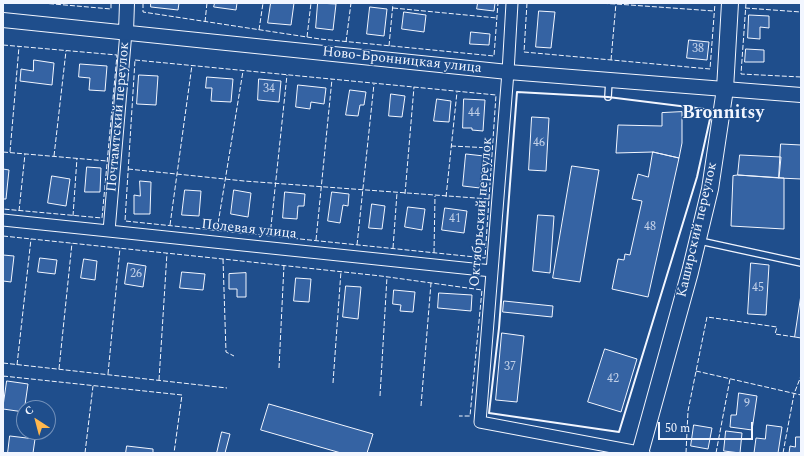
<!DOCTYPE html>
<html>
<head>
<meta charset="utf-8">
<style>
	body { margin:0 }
	#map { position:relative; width:804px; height:456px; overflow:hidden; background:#1f4e8c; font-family:Spectral,serif }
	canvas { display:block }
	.frame { position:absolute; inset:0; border:4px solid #f2f6ff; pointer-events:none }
	.north { position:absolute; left:16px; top:400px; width:40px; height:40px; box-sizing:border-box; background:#1f4e8c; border:1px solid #7391ba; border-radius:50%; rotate:324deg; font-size:11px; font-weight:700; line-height:16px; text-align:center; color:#f2f6ff }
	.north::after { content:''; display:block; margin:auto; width:14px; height:18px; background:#ffb74d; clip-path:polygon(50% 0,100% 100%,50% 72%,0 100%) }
	.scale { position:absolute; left:658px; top:422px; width:95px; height:18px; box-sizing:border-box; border:2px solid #f2f6ff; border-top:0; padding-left:5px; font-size:12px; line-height:14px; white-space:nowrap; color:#f2f6ff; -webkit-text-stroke:3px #1f4e8c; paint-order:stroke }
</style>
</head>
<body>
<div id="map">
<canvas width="804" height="456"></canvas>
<div class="frame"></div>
<div class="north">С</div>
<div class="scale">50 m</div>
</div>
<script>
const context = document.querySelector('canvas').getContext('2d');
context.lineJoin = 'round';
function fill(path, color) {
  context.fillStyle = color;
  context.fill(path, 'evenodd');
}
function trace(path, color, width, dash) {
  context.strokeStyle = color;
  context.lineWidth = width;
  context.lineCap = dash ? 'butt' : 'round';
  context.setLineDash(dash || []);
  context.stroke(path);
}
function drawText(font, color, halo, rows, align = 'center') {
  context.font = font + ' Spectral,serif';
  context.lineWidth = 3;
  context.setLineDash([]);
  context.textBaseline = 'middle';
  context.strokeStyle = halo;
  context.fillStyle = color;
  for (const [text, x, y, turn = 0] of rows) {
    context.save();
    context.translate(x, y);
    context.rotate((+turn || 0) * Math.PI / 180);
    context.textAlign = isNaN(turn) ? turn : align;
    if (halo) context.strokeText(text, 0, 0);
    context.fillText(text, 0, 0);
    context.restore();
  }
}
const building = new Path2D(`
	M151 3H179L178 10 151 7Z
	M215 3H237L236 10 214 7Z
	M271 3H294L291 25 268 23Z
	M318 3 336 4 333 30 316 28Z
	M478 3H495L494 11 477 9Z
	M370 7 387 9 384 36 367 34Z
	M539 11 555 12 551 48 536 47Z
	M404 12 426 15 424 32 402 29Z
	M749 15 769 16V28L760 27V39L748 38Z
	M471 32 490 34 489 45 470 44Z
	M689 40 709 42 707 60 687 58Z
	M746 49 764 50V62H745Z
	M34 60 54 63 52 85 20 81 21 69 33 71Z
	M80 64 107 66 105 91 89 90 90 78 79 77Z
	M139 75 158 76 156 105 137 104Z
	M207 77 233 79 231 102 211 101 212 88H206Z
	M259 79 281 81 279 102 258 100Z
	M298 85 326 88 324 104 311 102 310 109 296 107Z
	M350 90 366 92 364 105H360L358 116 346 115Z
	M391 94 405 96 402 117 389 116Z
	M437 99 451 101 449 122 434 121Z
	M464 99 485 100 483 131 472 130V128H463Z
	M682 112V143L679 158 653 152 616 153 618 125 662 126V113Z
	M532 117 549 118 546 171 529 170Z
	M781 144 801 145V179L779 178Z
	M653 152 679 158 648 297 612 289 618 259 624 260 625 254 630 255 642 201 632 199 638 174 648 177Z
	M466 154 484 156 480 188 463 186Z
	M740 155 781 157 779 178 738 175Z
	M572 166 599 170 580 282 553 278Z
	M87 167 101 168 100 192H85Z
	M3 169 9 170 6 199H3Z
	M738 175 784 178V229L731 226 733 176Z
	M52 176 70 179 66 206 48 203Z
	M140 181 151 182 150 214H134V195L140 196Z
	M185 190 201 191 199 216 182 215Z
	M234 190 251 193 248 217 231 214Z
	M285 192 305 194 304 206H298L297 219 283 218Z
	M332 192 349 194 348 206 343 205 340 223 328 221Z
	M372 204 385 206 382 229 369 228Z
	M408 207 425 209 422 230 405 227Z
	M445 208 467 211 464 233 442 230Z
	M538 215 554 216 550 273 533 271Z
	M3 255 14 256 11 282 3 281Z
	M40 258 57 260 55 274 38 272Z
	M84 259 97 261 95 280 81 278Z
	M128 263 146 266 143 287 125 284Z
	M751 263 769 265 766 315 748 314Z
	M182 272 205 274 203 290 180 288Z
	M246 273V297H237V289H229V274Z
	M296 278 311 279 309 302 294 301Z
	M346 286 361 287 358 319 343 317Z
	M394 290 415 292 413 312 400 311 401 305 393 304Z
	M439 293 472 295 471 311 438 308Z
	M801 295V338L795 337Z
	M504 301 553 306 552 317 503 312Z
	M502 333 524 336 517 402 496 400Z
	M605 349 637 359 621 412 588 402Z
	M7 381 28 384 24 412 3 409Z
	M739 393 757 396 752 430 730 427 731 415H736Z
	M269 404 373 434 367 453H341L261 430Z
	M694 425 712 428 708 449 691 446Z
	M767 425 782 427 778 453H754L756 438 765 439Z
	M726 431 742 433 740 453 724 451Z
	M222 432 230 434 225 453H217Z
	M10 436 35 439 33 453H8Z
	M796 437H801V453H789L790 446 795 447Z
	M127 446 153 449V453H126Z`);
fill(building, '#3563a3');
trace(building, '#f2f6ff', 1);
const service = new Path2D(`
	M608 97 609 80
	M700 241 801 263`);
const minor = new Path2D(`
	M512 3 508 72 480 422 644 453
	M3 220 492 271
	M109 231 126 32`);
const tertiary = new Path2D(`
	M3 20 508 72 801 95
	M126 32 127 3`);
const secondary = new Path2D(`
	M640 453 690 272 710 189 725 89 730 3`);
trace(service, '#f2f6ff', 8);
trace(minor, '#f2f6ff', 13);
trace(tertiary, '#f2f6ff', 16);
trace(secondary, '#f2f6ff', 18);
trace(service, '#1f4e8c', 5.5);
trace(minor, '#1f4e8c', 11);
trace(tertiary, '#1f4e8c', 14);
trace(secondary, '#1f4e8c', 16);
trace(new Path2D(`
	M42 3 111 9V3
	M143 3V12L320 39 494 56 498 3
	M527 3 524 52 710 69 715 3
	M596 3 616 4 714 11
	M746 3 741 74 801 77
	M393 8 497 18
	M745 8 801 12
	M205 22 207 3
	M259 30 263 3
	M307 37 311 3
	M346 42 351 3
	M3 45 117 55 102 218 3 209
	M389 46 393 3
	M135 60 496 95 485 258 125 221Z
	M611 60 616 3
	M451 146 492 148
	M3 152 107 161
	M10 152 19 47
	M54 156 66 51
	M128 169 244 181 489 199
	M405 194 414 87
	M446 197 457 92
	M19 211 25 154
	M73 216 77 158
	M170 225 192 65
	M217 230 243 71
	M3 236 223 259 381 276 482 290 470 416H459
	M270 236 287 75
	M316 240 332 79
	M357 245 374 84
	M393 248 397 193
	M434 253 435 196
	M223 259 226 352 234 356
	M3 363 227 388
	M17 365 31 239
	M279 368 284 265
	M59 369 72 243
	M696 371 801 395
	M108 374 120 248
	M3 376 182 395 174 453
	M159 380 167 253
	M333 383 341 271
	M3 384 4 376
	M380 396 387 277
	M421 406 431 283
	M85 453 93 386
	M686 453 688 411 707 317 777 327 775 334 795 337
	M716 453 730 379
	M783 453 794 394 801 376`), '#f2f6ff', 1, [5, 2]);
trace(new Path2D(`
	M517 92 608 97 712 110 697 177 619 432 489 413 499 328Z`), '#f2f6ff', 2);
drawText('12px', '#c3d1e8', null, [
	["38",698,50],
	["34",269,90],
	["44",474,114],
	["46",539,144],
	["41",455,220],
	["48",650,228],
	["26",136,275],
	["45",758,289],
	["37",510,368],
	["42",613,380],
	["9",747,405]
]);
drawText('14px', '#f2f6ff', '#1f4e8c', [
	["Ново-Бронницкая улица",402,61,6],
	["Почтамтский переулок",119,117,-85],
	["Октябрьский переулок",482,212,-85],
	["Полевая улица",249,230,6],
	["Каширский переулок",698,230,-77]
]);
drawText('bold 18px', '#f2f6ff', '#1f4e8c', [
	["Bronnitsy",723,114]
]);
</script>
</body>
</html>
